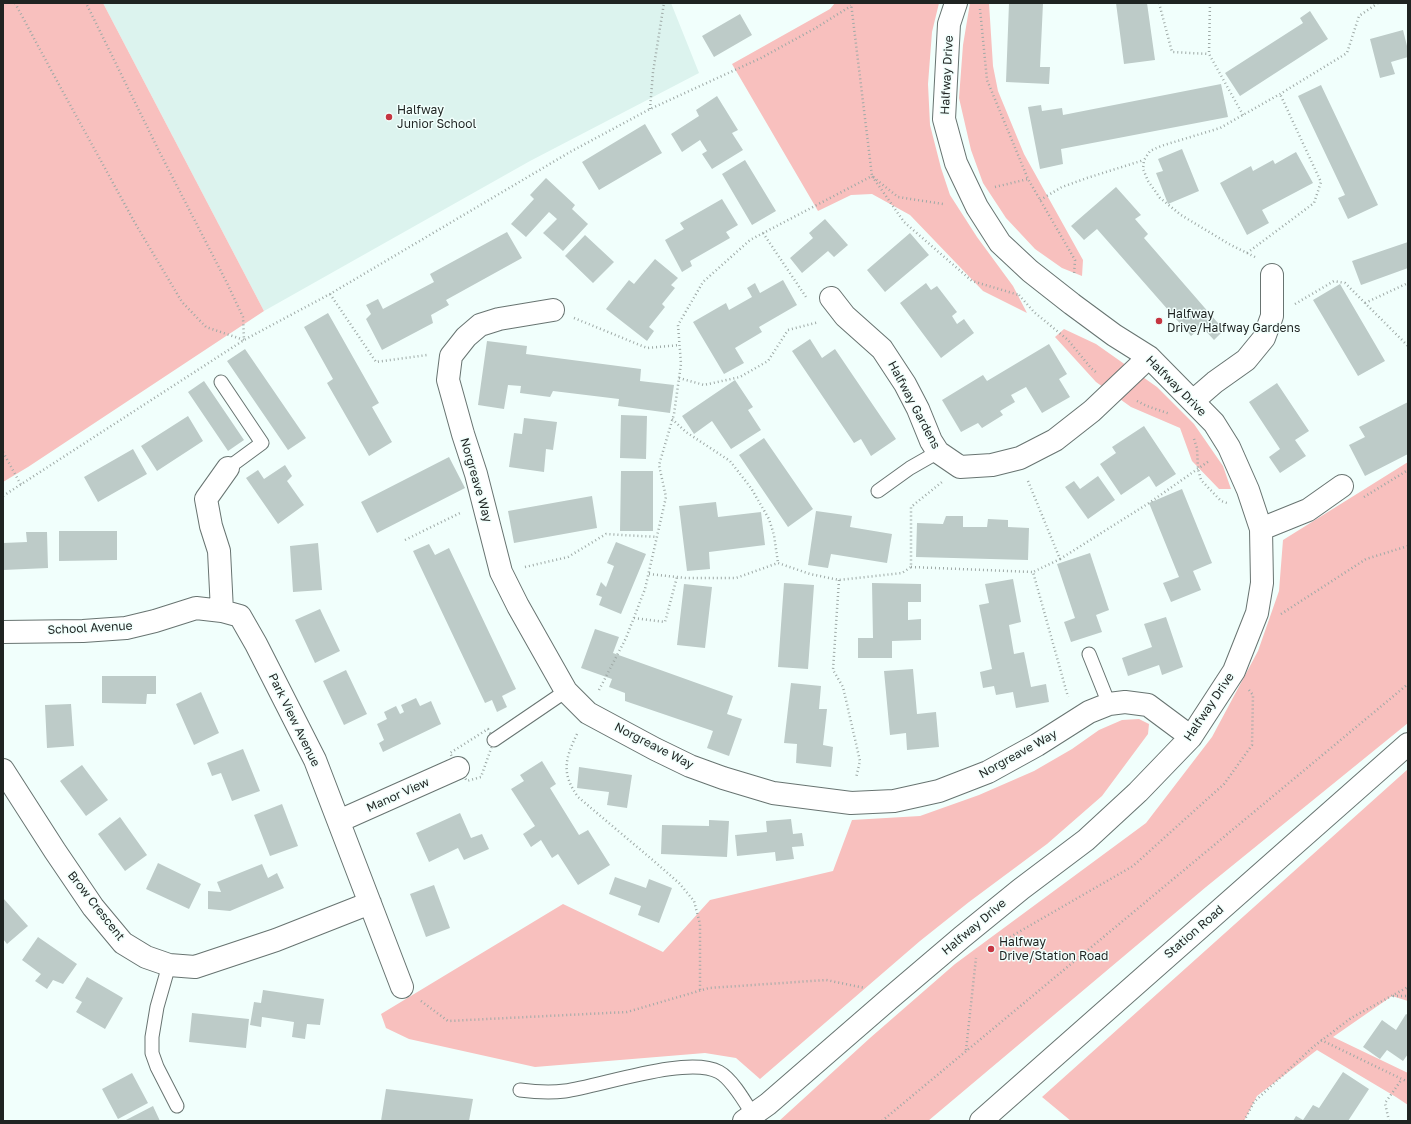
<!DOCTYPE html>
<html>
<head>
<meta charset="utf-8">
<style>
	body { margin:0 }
	#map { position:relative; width:1411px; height:1124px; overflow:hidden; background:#f1fffc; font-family:"Golos Text",sans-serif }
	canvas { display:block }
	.frame { position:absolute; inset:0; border:4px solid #1f2422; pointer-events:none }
</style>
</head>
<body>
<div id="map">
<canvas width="1411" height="1124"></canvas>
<div class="frame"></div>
</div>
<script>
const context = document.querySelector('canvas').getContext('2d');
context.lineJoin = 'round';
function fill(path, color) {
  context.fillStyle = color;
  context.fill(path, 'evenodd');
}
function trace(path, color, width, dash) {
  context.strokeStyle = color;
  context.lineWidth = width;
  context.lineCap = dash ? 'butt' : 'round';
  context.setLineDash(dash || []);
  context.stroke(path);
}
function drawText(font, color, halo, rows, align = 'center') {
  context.font = font + ' "Golos Text",sans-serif';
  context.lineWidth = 3;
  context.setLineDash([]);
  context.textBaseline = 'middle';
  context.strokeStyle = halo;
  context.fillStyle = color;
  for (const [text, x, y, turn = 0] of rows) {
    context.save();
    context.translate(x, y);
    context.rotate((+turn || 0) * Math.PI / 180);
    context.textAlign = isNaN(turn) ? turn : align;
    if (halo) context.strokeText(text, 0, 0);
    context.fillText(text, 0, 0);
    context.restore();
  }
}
fill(new Path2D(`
	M103 3H671L699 73 530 161 264 311Z`), '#dcf3ee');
fill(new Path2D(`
	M3 3H103L264 311 28 467 3 482Z
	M835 3H939L932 32 928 84 930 125 941 168 950 195 977 237 1013 286 1027 313 983 291 910 215 872 194 851 195 818 211 732 64 830 9Z
	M970 3H989L993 66 998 91 1024 154 1083 260 1082 276 1062 268 1035 249 1006 218 983 183 971 150 959 98 963 45Z
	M1064 329 1096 344 1157 387 1194 424 1223 466 1231 489H1219L1192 461 1180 428 1131 407 1096 382 1055 337Z
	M1408 462V723L1206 887 928 1121H779L870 1038 955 964 1146 823 1212 737 1258 651 1279 591 1283 540Z
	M1139 719 1149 724 1148 734 1102 796 1047 844 969 902 920 941 760 1079 736 1058 705 1053 535 1067 409 1039 386 1028 381 1014 563 904 663 952 710 900 833 871 852 820 920 816 979 795 1034 771 1072 749 1099 730 1122 720Z
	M1408 769V1001L1392 996 1333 1037 1408 1073V1105L1396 1097 1317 1050 1257 1096 1244 1121H1071L1042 1097Z`), '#f8c0be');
fill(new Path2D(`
	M1009 3H1043L1040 67H1050L1049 84 1006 82Z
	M1116 3H1147L1155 60 1124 64Z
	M1310 11 1328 39 1240 96 1225 73 1303 23 1300 18Z
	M740 14 752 35 714 57 702 36Z
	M1403 30 1408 50V57L1391 62 1395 74 1380 78 1370 39Z
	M1221 84 1228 117 1061 149 1063 164 1040 169 1028 107 1041 105 1042 111 1062 108 1063 115Z
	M1321 85 1378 205 1348 219 1338 198 1345 195 1298 96Z
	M717 96 738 130 732 133 743 150 712 169 702 154 707 151 700 140 682 152 671 134 699 116 696 110Z
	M645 124 662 153 599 190 582 162Z
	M1182 149 1199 191 1168 204 1156 173 1163 171 1158 159Z
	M1296 152 1313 183 1262 210 1269 223 1247 235 1220 183 1251 166 1253 171 1273 160 1275 164Z
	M745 160 776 211 752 225 722 174Z
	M546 178 575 205 572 209 588 224 563 251 543 233 557 219 549 212 526 237 511 224 534 199 530 195Z
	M1116 187 1141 215 1135 219 1148 234 1144 238 1224 330 1214 340 1202 327 1191 336 1097 229 1084 240 1071 226Z
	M722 199 738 225 726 232 730 238 690 261 692 266 682 272 665 240 684 229 680 223Z
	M825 219 848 245 834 257 828 251 802 273 790 258 813 238 809 233Z
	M507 232 522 258 446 300 449 305 431 315 433 323 382 350 366 319 371 314 366 305 378 299 383 309 434 282 430 274Z
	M910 233 929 255 885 292 867 270Z
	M585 235 614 262 593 283 565 256Z
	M1408 242V268L1361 285 1352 261Z
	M655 259 678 278 671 285 675 288 662 304 665 307 649 327 654 331 647 341 606 309 629 280 634 284Z
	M783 280 797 305 759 327 762 332 735 348 744 363 724 374 693 322 726 303 729 310 752 297 747 288 755 283 760 293Z
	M926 283 931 290 937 286 957 312 952 316 957 324 964 319 974 333 941 358 900 303Z
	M1340 284 1385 361 1358 376 1313 300Z
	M328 313 379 403 372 407 392 442 369 456 327 383 333 379 304 327Z
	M810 339 822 358 835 349 896 439 871 456 861 439 854 443 792 351Z
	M487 341 527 346 526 354 641 369 640 381 674 385 670 413 618 406 619 399 553 391 550 397 520 393 521 386 508 385 504 409 478 405Z
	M1049 344 1067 374 1059 379 1070 397 1042 413 1026 387 1011 395 1015 402 1000 411 1003 415 982 428 978 423 961 432 942 400 983 375 987 381Z
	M245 349 306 438 288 450 227 361Z
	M735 380 753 407 748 410 761 430 731 449 712 421 694 434 682 416Z
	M204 381 244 440 228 451 188 392Z
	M1277 383 1309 431 1295 440 1306 456 1280 473 1269 457 1280 449 1249 402Z
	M1408 402V454L1365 476 1349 445 1365 437 1359 427Z
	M621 415 647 416 646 459 620 458Z
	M188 416 203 441 157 471 141 446Z
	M524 418 557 422 553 450 546 449 544 472 509 467 514 433 522 434Z
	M1144 426 1176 474 1156 487 1149 476 1121 495 1100 464 1116 453 1112 447Z
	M764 438 813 509 788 527 739 455Z
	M133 449 147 474 98 502 84 477Z
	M449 457 465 488 377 533 361 502Z
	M285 465 292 476 287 481 304 505 278 524 246 478 258 470 264 479Z
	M621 471H653V531H620Z
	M1098 476 1115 500 1088 519 1065 487 1074 481 1080 489Z
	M1182 489 1212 563 1193 571 1201 590 1171 602 1163 583 1179 577 1149 503Z
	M592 496 597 528 514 543 508 511Z
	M716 502 718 517 761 512 765 545 709 552 710 569 687 571 679 506Z
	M816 511 852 516 850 527 892 534 887 563 831 554 828 568 808 565Z
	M946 516H963V527H987L988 519 1008 520V527L1029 528 1028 560 916 557 917 523 943 524Z
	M59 531H117V560L59 561Z
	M26 532H47L48 568 3 570V543L27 542Z
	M616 542 646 554 621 614 599 605 602 597 596 595 601 582 606 587 614 566 607 563Z
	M318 543 322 590 293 592 290 546Z
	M429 544 435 555 449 548 516 689 502 696 507 707 497 712 492 700 485 703 413 551Z
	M1090 553 1109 610 1096 615 1102 632 1071 642 1064 622 1075 618 1057 564Z
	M1013 579 1021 622 1009 625 1014 654 1024 652 1031 687 1046 684 1049 702 1016 708 1013 692 996 695 994 686 983 688 980 672 992 669 979 605 989 603 985 584Z
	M784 583 814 585 808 669 778 667Z
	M872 583 921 584V602H908V620L921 619V640L892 641V658H858V638H873Z
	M684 584 712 587 705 648 677 645Z
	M320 609 340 651 315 663 295 620Z
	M1166 617 1183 667 1162 675 1159 665 1128 676 1122 658 1152 647 1144 624Z
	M595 629 619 637 613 653 733 696 727 714 742 719 729 756 707 748 713 731 625 701V693L609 687 612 679 581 668Z
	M913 669 917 714 936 712 939 747 907 750 906 733 890 735 884 671Z
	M346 670 367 714 344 725 323 681Z
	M102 676H156V694H147L146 704 102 703Z
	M791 683 821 686 819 709H827L823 745 833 747 831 767 796 763 797 744 784 743Z
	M201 692 219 733 194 745 176 704Z
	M416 698 420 706 431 701 441 724 383 752 379 743 384 740 377 724 387 719 384 712 396 706 400 714 404 712 401 705Z
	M71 704 74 746 47 748 45 705Z
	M243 749 260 791 232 801 221 773 212 776 207 763Z
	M542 761 556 784 550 788 579 835 588 830 610 865 578 885 558 854 552 858 541 840 531 847 523 834 535 826 511 789 524 781 520 775Z
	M82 765 108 800 86 816 60 781Z
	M579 767 632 775 627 808 607 805 609 792 577 788Z
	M282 804 298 846 270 856 254 815Z
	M460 813 471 838 482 834 489 849 464 860 458 848 429 862 416 833Z
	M120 817 147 855 125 871 98 834Z
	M791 819 793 834 802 833 804 846 792 847 794 859 776 861 775 852 737 856 735 835 767 832 766 821Z
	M709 820 729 821 727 857 661 854 662 825 709 826Z
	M158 863 201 884 189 909 146 889Z
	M262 864 268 878 277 873 284 888 230 911 208 909V891L221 892 217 882Z
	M615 877 646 888 649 879 672 888 659 923 638 915 641 906 609 894Z
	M434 885 450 928 426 937 410 894Z
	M3 898 28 926 7 944 3 939Z
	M38 937 77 964 63 984 53 980 47 989 35 981 41 974 22 960Z
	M87 977 123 998 105 1029 76 1012 82 1002 75 998Z
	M263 990 324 999 320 1025 307 1024 305 1039 292 1037 294 1022 262 1017 261 1027 250 1025 254 1002 261 1003Z
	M192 1013 249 1019 246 1048 189 1042Z
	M1406 1014 1408 1015V1054L1403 1061 1387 1050 1380 1059 1363 1047 1382 1020 1396 1030Z
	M1343 1072 1369 1089 1348 1121H1293L1296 1116 1303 1120 1313 1105 1319 1108Z
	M132 1073 148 1103 118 1119 102 1089Z
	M386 1089 473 1099 469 1121H381Z
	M153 1106 160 1121H124Z`), '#bdcbc8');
const lane = new Path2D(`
	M221 382 262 443 228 468
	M878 491 910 468 938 452
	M1089 654 1109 704
	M494 740 566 691
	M169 965 157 1007 152 1037V1053L157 1067 177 1106
	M520 1090C535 1092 550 1093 565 1091 601 1086 688 1055 719 1072 732 1079 745 1102 753 1115`);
const street = new Path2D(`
	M831 298 845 316 882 349 905 384 918 409 931 441 938 452 960 467 992 465 1020 458 1055 440 1092 411 1149 357
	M553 310 499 319 480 325 466 337 451 356 448 380 463 434 476 474 501 572 518 606 566 691 588 713 655 749 690 766 723 778 773 793 851 803 894 801 939 791 988 772 1037 745 1089 712 1109 704 1125 702 1148 705 1191 737
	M1193 401 1215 382 1246 360 1264 338 1272 316V275
	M228 468 206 499 211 526 219 551 222 611 240 616 256 644 315 760 402 987
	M1261 529 1308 510 1342 486
	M3 632 83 631 126 628 155 621 196 608 222 611
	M3 770 55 851 93 907 123 943 146 957 169 965 195 967 276 940 370 903
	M339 821 458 768
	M744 1121 768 1104 889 999 962 937 1021 889 1086 840 1138 792 1191 737 1234 671 1257 613 1262 583 1261 529 1248 490 1229 447 1214 423 1149 357 1114 335 1072 304 1030 271 1000 243 977 207 956 163 944 119 949 24 956 3`);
const secondary = new Path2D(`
	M981 1121 1408 744`);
trace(lane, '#687471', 15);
trace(street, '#687471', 24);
trace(secondary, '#687471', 24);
trace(new Path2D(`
	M15 3 51 70 135 223 182 302 206 327 244 340 243 317 227 283 160 153 86 3
	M851 3 872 176 898 197 943 204
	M1159 3 1172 52 1209 54
	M1210 3 1209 54 1243 115
	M980 9 987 80 1028 179 1075 260 1074 275
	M650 109 653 72 664 3
	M995 187 1028 179
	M1040 200 1062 187 1087 178 1144 160
	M763 233 806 297
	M1247 253 1314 203 1321 182 1280 94
	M1255 257 1229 244 1181 215 1160 198 1148 181 1143 169 1144 160 1150 151 1161 146 1220 128 1280 94 1347 53 1359 16 1378 3
	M330 294 376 362 427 355
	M1019 295 1034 312 1068 340 1091 368 1097 373
	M1365 303 1408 283
	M1295 304 1334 281 1345 283 1408 346
	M574 318 647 348 680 345
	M679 378 704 385 740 377 768 361 788 330 819 322
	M1137 401 1147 406 1170 414
	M672 419 686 432 730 461 751 488 769 519 774 535 778 563
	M1194 439 1197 448 1198 469 1201 480 1221 501 1227 503
	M3 452 21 485
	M1028 481 1060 559 1033 572 1068 697
	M3 496 244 340 330 294 570 152 650 109 761 58 814 29 851 6
	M1364 497 1408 470
	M405 540 460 513
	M1060 559 1149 503 1209 461
	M525 567 568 557 606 534 657 537
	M911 567 1033 572
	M649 574 686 578H736L778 563 810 574 839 580 902 573 911 567V507L942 482
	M839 580 833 670 843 687 860 761 856 778
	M1281 614 1366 559 1408 546
	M634 618 665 622 677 577
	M599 690 626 638 645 589 666 497 659 465 674 414 681 364 678 325 703 282 750 240 872 176 904 222 972 281 1019 295
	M488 729 494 740 481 777 467 781 458 768 450 753Z
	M577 734C565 759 561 773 578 797L655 862 679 883 694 901 700 924V991
	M1002 937H1010L1133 866 1224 784 1252 745 1253 695 1249 690
	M1393 996H1408
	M421 1001 448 1021 627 1012 709 988 826 980 865 988
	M1321 1040 1408 1082
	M966 1050 976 958
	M882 1121 1408 684
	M1244 1121 1254 1102 1313 1047 1351 1018 1408 987
	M1389 1121 1385 1103 1402 1079`), '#9ea9a6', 2.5, [1, 3]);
trace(lane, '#fff', 13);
trace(street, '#fff', 22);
trace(secondary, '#fff', 22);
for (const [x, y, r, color] of [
	[389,117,4,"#c53541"],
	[1159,321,4,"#c53541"],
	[991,949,4,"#c53541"]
]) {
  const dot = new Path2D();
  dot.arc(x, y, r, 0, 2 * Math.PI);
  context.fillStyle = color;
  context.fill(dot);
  trace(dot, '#f1fffc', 1.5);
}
drawText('12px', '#1f2422', '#f1fffc', [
	["Halfway Drive",947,75,-87],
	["Halfway Drive",1176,386,45],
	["Halfway Gardens",914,405,62],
	["Norgreave Way",476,480,74],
	["School Avenue",90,628,-3],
	["Halfway Drive",1209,707,-56],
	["Park View Avenue",294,720,64],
	["Norgreave Way",654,746,27],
	["Norgreave Way",1018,754,-29],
	["Manor View",398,795,-24],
	["Brow Crescent",96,906,52],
	["Halfway Drive",974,927,-40],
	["Station Road",1194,932,-41]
]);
drawText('12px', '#1f2422', '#f1fffc', [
	["Halfway",397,110],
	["Junior School",397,124],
	["Halfway",1167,314],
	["Drive/Halfway Gardens",1167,328],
	["Halfway",999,942],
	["Drive/Station Road",999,956]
], 'left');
</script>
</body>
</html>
